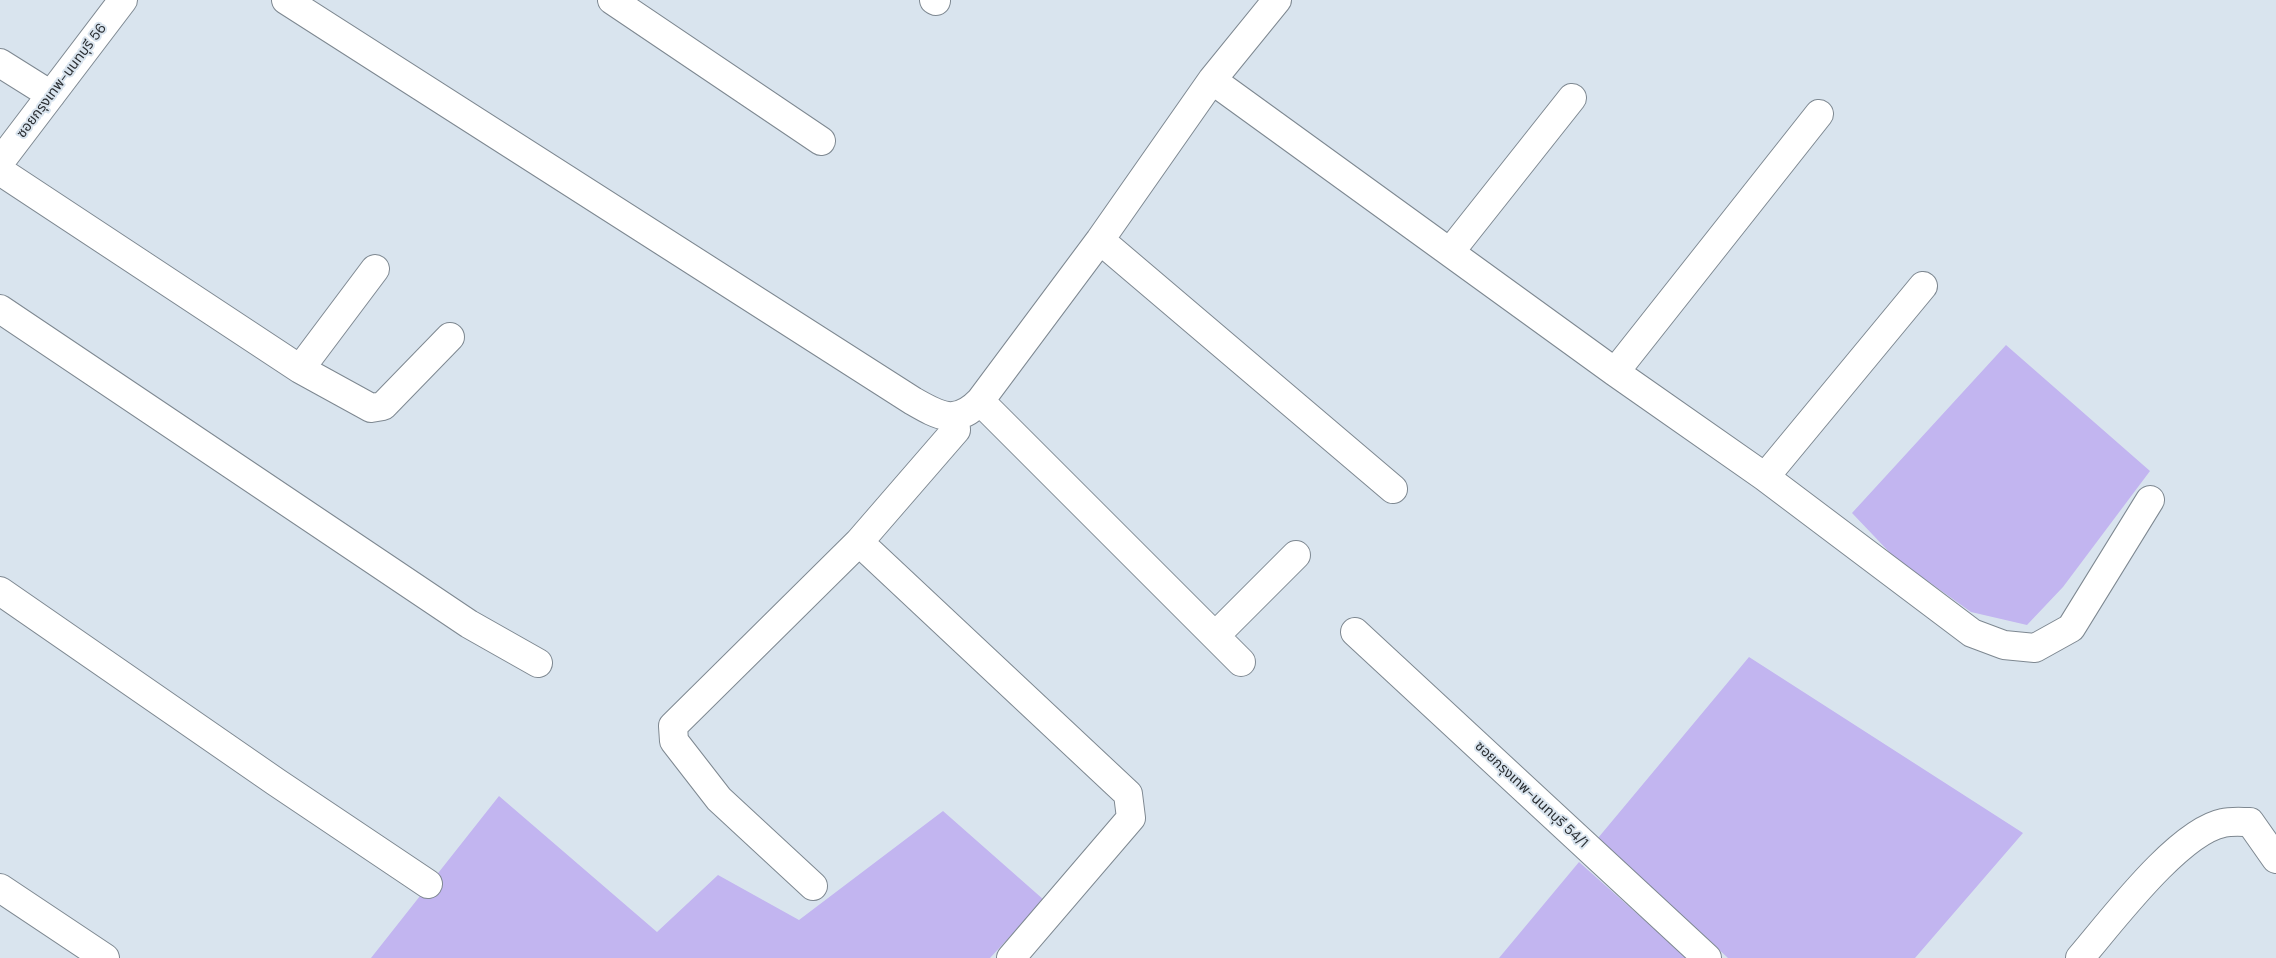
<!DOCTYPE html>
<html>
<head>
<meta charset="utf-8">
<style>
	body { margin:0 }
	canvas { display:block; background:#d9e4ee }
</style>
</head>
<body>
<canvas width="2276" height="958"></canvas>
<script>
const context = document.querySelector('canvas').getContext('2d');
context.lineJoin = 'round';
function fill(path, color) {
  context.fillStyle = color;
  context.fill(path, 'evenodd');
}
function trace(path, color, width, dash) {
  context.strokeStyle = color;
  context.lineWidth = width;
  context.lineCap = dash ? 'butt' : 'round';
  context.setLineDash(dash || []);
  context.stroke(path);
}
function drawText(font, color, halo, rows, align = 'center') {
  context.font = font + ' "DM Sans","Noto Sans Thai",sans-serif';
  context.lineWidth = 4;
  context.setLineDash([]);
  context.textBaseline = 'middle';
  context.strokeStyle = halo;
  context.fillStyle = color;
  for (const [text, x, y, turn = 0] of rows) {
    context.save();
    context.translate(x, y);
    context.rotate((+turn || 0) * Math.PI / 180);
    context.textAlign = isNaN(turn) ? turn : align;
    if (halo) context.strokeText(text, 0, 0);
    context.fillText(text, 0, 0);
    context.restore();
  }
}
fill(new Path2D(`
	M2006 345 2150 471 2063 587 2027 625 1971 612 1894 557 1852 513Z
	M1749 657 2023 833 1915 958H1728L1598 838Z
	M499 796 657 932 718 875 799 920 943 811 1044 900 990 958H371Z
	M1579 862 1687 958H1499Z`), '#c2b5f0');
const street = new Path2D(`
	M286 0 913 401C939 416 956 426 980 401L1100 240 1212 80 1277 0
	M612 0 821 141
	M934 0 936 1
	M0 63 51 95
	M1212 80 1615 372 1765 477 1972 633 2004 645 2035 648 2071 628 2150 500
	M0 162 123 0
	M0 171 300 369 371 408 383 406 450 337
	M1100 240 1393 489
	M1450 252 1572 98
	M0 309 469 624 538 663
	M300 369 375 269
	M1615 372 1819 114
	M980 401 1241 662
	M955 416 956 430 859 542 1128 794 1131 818 1011 958
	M1765 477 1923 286
	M0 591 276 782 428 884
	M1355 632 1707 958
	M1215 636 1296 555
	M813 886 719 799 674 741 673 726 859 542
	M0 888 105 958
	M2080 958C2111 922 2178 832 2223 823 2231 821 2242 822 2250 822L2276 859`);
trace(street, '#7e8891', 30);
trace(street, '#fff', 28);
drawText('14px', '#292d31', '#d9e4ee', [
	["ซอยกรุงเทพ-นนทบุรี 56",62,81,-53],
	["ซอยกรุงเทพ-นนทบุรี 54/1",1531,795,43]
]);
</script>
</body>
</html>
